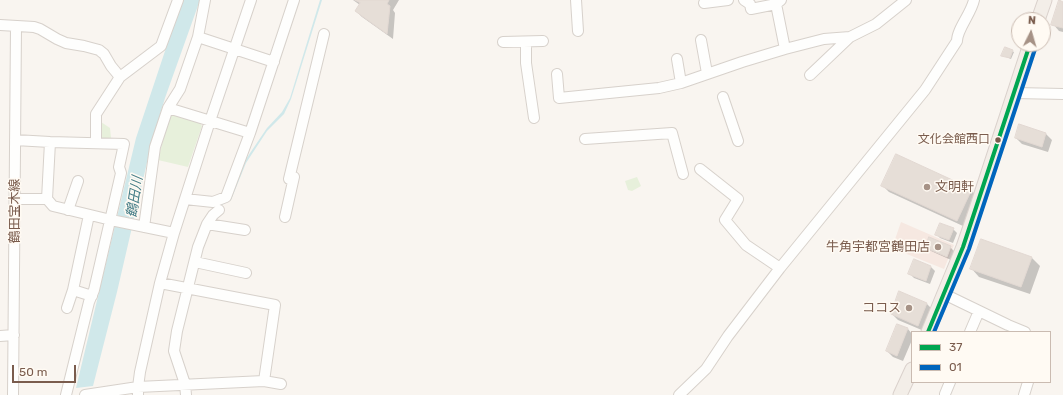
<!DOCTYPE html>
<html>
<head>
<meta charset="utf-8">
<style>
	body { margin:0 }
	#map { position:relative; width:1063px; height:395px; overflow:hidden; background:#f9f5f0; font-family:Rubik,sans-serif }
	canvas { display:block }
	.legend { position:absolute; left:911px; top:331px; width:140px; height:52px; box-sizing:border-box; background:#fffaf3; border:1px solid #cabbb1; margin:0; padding:5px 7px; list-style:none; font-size:12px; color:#7a5c4d }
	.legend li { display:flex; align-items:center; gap:8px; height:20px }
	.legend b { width:20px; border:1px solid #cabbb1 }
	.north { position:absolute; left:1011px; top:12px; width:40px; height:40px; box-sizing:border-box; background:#fffaf3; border:1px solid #cabbb1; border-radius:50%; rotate:5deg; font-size:11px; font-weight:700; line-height:16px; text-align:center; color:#7a5c4d }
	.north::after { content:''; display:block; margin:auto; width:14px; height:18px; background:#a69286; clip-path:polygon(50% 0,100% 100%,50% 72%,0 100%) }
	.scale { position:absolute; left:12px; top:365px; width:64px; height:18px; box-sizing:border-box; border:2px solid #7a5c4d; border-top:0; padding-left:5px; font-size:12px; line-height:14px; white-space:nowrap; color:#7a5c4d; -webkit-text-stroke:3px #fffaf3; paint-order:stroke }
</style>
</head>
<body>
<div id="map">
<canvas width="1063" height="395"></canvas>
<ul class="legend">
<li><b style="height:5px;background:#00a651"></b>37</li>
<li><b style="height:5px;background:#0065bd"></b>01</li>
</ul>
<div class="north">N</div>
<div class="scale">50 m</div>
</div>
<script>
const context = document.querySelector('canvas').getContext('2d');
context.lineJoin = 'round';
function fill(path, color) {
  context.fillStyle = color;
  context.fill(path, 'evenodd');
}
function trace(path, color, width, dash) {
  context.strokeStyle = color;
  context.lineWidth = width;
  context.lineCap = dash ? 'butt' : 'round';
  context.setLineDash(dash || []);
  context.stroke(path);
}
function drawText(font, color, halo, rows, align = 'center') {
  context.font = font + ' Rubik,"Noto Sans JP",sans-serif';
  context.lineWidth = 3;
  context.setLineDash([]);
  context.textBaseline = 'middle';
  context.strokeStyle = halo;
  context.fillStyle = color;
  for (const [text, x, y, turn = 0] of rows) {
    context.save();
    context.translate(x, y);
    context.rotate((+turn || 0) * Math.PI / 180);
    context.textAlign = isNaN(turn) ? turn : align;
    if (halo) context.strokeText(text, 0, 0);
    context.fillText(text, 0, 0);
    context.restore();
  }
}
fill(new Path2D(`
	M901 222 954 245 944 269 892 248Z`), '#f6e8e1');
fill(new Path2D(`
	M172 114 199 122 202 126 188 167 158 160 169 117Z
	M98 120 110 128 111 138H101Z
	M637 177 641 186 632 191 628 190 625 181Z`), '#e7f0db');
fill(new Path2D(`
	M182 0H200L165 98 152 141 117 292 93 386 76 388 136 138Z
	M320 0H322L291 99 284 114 267 131 246 163 231 200 218 207 205 222 196 246 176 325 171 349 172 355 180 375 184 395H183L178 377 170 355V343L189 265 203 221 212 210 229 199 244 162 267 128 282 112 290 98Z`), '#d0e8ea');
fill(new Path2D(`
	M353 0H399L393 10 395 13 393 39 362 17 356 11 360 5Z
	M1063 3V32L1059 31 1053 24Z
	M1012 51 1014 52 1011 59 1002 55Z
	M1020 125 1046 134 1052 140 1048 152 1022 144 1016 138Z
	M883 186 971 190 977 196 963 226 889 192Z
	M953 229 957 233 953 243 940 238 936 234Z
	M981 240 1032 258 1040 266 1030 294 979 277 971 268Z
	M927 247H950L954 251 951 260 931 251Z
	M931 267 935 271 930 284 914 278 910 274Z
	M900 292 927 304 933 310 924 331 898 320 892 314Z
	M897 326 908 329 912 334V340L903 361 893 357 887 351Z`), '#0003');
const building = new Path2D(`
	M355 0H389L387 4 390 6 387 34 355 11 360 3Z
	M1059 0 1063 2V28L1051 25Z
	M1005 47 1013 50 1010 58 1001 56Z
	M1019 124 1046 133 1042 147 1015 138Z
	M896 154 972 189 957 221 881 186Z
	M940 223 954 228 949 240 935 235Z
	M929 237 951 246 947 257 926 248Z
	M981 239 1032 257 1021 287 970 269Z
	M914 259 931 266 926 281 908 274Z
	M899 291 927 303 918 326 891 314Z
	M897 324 908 328 897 356 886 351Z`);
fill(building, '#e6ded7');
trace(building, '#e2d8d2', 1);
const minor = new Path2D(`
	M576 0 578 31
	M744 0 750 4 751 9 776 4
	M781 0 776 4 785 49 824 39 850 37
	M704 3 728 0
	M0 25 34 27 40 29 57 39 66 43 84 46 99 50 104 54 111 66 120 77
	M198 37 274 62
	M701 40 707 73
	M503 42 543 41
	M526 42V63L534 118
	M677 59 681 83
	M557 74 559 98 659 88 681 83 742 62 785 49
	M810 75 850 37 876 24 906 0
	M1015 93 1063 94
	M723 97 738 141
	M168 108 250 133
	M585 139 672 133 683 174
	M15 140 50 142 124 144 119 167 121 173 94 290 89 302 66 395
	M50 142 47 199 53 206 111 220 174 233
	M96 143V114L120 77 161 46 178 0
	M700 169 738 199 725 220 746 245 780 268
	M289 179 324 34
	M15 199H47
	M185 199 213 202 226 197 250 133 294 0
	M68 210 78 181
	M285 217 294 177
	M207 224 245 230
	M144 227 155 147 168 108 180 89 198 37 205 0
	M195 262 246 273
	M160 283 275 305 264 381
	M73 290 92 296
	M944 294 1008 325 1025 332
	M67 308 73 290 89 215
	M970 332 979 311
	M0 336 14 335
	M945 394 950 382
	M13 395 16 26
	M85 395 138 387 140 372 160 283 174 233 210 121 251 0
	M138 395V387L264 381 281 384
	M186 395 185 384 174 351 177 331 198 247 207 224 213 215 219 210
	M679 395 706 369 728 336 780 268 925 90 957 41C957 29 971 14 974 0
	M1024 395 1028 382`);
const major = new Path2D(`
	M1038 20 1045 0
	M928 332 963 247 976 209 1030 44
	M900 395 912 369`);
trace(minor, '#d7d1cb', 12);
trace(major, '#dad1cc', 15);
trace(minor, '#fefefd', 10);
trace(major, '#f3eee8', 13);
trace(new Path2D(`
	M928 332 963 247 1030 44`), '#00a651', 4);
trace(new Path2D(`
	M934 332 969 249 1036 46`), '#0065bd', 4);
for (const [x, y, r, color] of [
	[998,140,3.5,"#7a5c4d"],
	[927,187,4,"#a69286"],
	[938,247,4,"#a69286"],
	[909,308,4,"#a69286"]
]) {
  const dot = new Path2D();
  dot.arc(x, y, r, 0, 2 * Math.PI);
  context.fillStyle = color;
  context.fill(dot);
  trace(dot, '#fffaf3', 1.5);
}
drawText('12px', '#7a5c4d', '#fffaf3', [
	["文化会館西口",990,140]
], 'right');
drawText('13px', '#7a5c4d', '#fffaf3', [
	["文明軒",935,187,"left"],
	["牛角宇都宮鶴田店",930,247],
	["ココス",901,308]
], 'right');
drawText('13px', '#7a5c4d', '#fffaf3', [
	["鶴田宝木線",15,211,-90]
]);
drawText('italic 14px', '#437c86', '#fffaf3', [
	["鶴田川",135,197,-81]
]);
</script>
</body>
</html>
